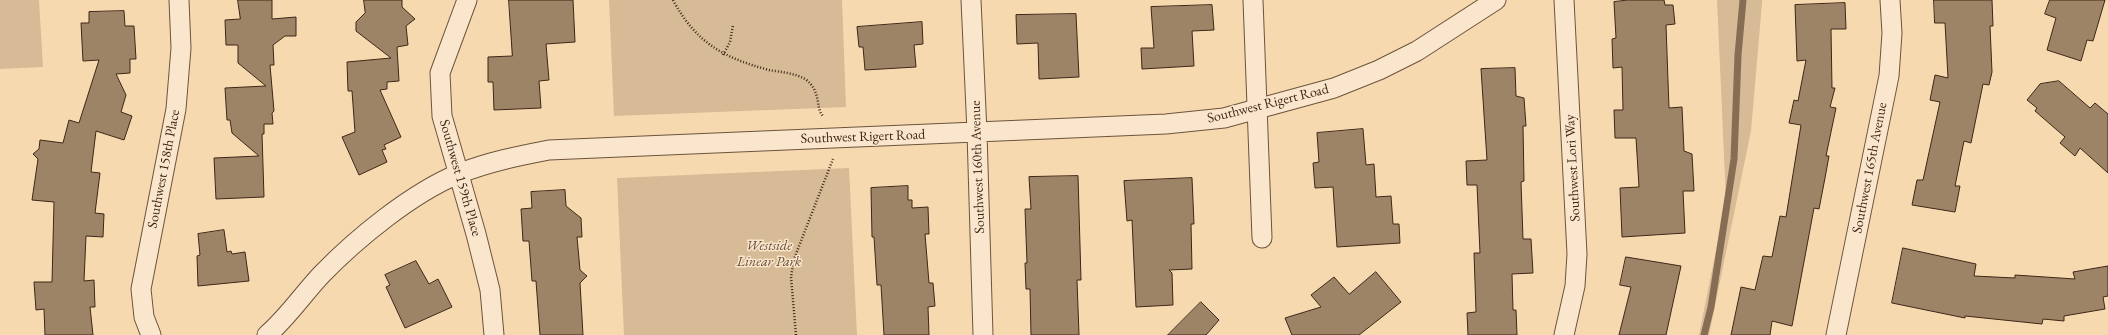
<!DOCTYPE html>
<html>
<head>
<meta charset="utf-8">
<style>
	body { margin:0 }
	canvas { display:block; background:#f7d9b0 }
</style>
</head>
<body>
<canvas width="2108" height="335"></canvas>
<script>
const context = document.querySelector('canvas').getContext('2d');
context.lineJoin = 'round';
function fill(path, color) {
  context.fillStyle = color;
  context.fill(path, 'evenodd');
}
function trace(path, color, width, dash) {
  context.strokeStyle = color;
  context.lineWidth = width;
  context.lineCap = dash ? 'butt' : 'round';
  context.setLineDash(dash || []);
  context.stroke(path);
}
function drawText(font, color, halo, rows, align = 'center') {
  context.font = font + ' "EB Garamond",serif';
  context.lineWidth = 3;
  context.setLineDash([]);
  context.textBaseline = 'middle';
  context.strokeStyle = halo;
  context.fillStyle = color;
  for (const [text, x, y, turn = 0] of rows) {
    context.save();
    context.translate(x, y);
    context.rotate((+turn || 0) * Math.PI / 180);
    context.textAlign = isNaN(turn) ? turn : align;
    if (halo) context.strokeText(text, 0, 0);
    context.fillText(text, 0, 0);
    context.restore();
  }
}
fill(new Path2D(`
	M0 0H39L43 67 0 69Z
	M609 0H842L846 107 614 116Z
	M1717 0H1762V3L1751 131 1709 335H1699L1726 200Z
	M849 168 857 335H624L617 178Z`), '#d7bb96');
trace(new Path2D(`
	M1704 335 1711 307 1734 159 1738 55 1743 0`), '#876d54', 7);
const building = new Path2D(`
	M238 0H272V19L296 17V36H285L273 45 274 65H270L274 111 272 113 273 124H264V134H262L264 197 216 199 214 158 259 156 232 133 230 120H227L225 88 266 86 238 63V45H226L225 20 240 19Z
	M364 0H402V7L415 19 406 26 408 45 397 47 399 81 387 82V89L380 90 401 137 384 145 386 149 382 150 387 162 359 175 342 137 355 132 352 91H348L347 62 391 58 356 31V22L365 13Z
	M509 0H573L575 42 546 44 549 80 539 81 541 108 494 110 493 82H488V57L512 56Z
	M1628 0H1664L1665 5H1673L1675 24 1666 25 1669 108 1682 107 1684 151 1692 154 1694 191H1683L1685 233 1622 237 1620 188 1639 187 1636 138H1615L1614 110H1623L1622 67 1613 68 1612 39 1616 38 1614 2Z
	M1934 0H1992L1993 26H1990L1992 72 1989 85 1983 84 1971 143 1964 141 1955 186H1960L1955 212 1912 205 1917 180H1923L1940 102 1930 100 1935 75 1948 78 1945 23H1935Z
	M2050 0H2105L2093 41 2087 40 2081 61 2047 50 2056 18 2045 14Z
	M1845 3 1846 29H1831L1832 88H1835L1830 107 1836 108 1826 156H1829L1825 178 1819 209 1814 208 1792 326 1772 321 1770 335H1731L1741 287 1755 290 1763 256 1772 257 1780 216 1786 217 1801 125 1789 123 1794 100 1798 101 1806 60 1797 61 1795 5Z
	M1212 5 1214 30 1192 31 1194 66 1142 69 1141 48H1154L1151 7Z
	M124 11 125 26H134L136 59H130V73L116 74 126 95 121 112 132 116 124 140 96 131 91 172 100 173 95 213 104 214 103 237 86 236 84 281 94 280 95 307H90L93 335H45L44 309 36 310 34 282H52L54 202 32 200 38 159 33 154 39 149 40 140 63 143 69 120 79 123 99 60 83 61 81 23H89V12Z
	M1076 14 1079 77 1039 79 1038 43 1017 44 1016 15Z
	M922 22 923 44 914 45 916 67 865 70 863 47H859L857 27Z
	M1515 68 1516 96 1524 98 1526 126H1523L1524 181 1521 182 1523 239H1531L1533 273 1512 274 1513 310H1516L1517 335H1468L1467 313 1476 312 1474 253H1480L1477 185H1467L1466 161 1487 160 1481 69Z
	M2059 81 2090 108 2095 103 2108 114V173L2080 148 2075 156 2060 143 2065 137 2035 111 2037 108 2027 100 2040 84Z
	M1363 129 1366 165 1374 164 1376 197 1391 196 1393 224H1399L1400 243 1337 247 1333 187 1315 188 1313 163 1319 162 1317 133Z
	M1078 176 1081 280H1077L1079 335H1031L1030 289H1026L1025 263H1027L1025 209H1031L1029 177Z
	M1192 178 1194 224H1191L1192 269 1169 270 1172 273 1173 305 1136 307 1132 220 1127 221 1124 181Z
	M908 186V200H912V208L928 207 929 234H925L929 283H933L935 306 928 307 929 335H884L881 285H877L874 237H872L871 188Z
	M565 190 566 206 581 218 582 237H577L580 270 587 276 580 283 583 335H540L536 281H532L529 241H523L521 209 532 208 531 192Z
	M224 230 227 252 231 251 232 254 245 252 249 281 198 286 197 256 200 255 198 234Z
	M1903 248 1976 264 1974 276 2015 278V275L2075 279 2073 272 2108 266V296L2103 297 2105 309 2064 316V321L2043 319 2042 324 1965 316V318L1892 303Z
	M1626 257 1681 266 1666 335H1619L1631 287 1620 285Z
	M416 261 429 284 438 279 452 307 405 328 386 287 390 285 385 275Z
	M1376 272 1401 302 1359 335H1292L1285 318 1321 307 1311 295 1334 277 1349 294Z
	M1201 302 1219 320 1206 335H1168Z`);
fill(building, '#9e8467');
trace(building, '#3d2717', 1);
const street = new Path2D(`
	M467 0 440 73 442 116 476 234 490 290 494 335
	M971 0 977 132 983 335
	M1253 0 1262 238
	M151 335 144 317 141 289 176 109 181 48 179 0
	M267 335C288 317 303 294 322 274 357 238 412 193 458 174 488 162 518 156 549 150L1166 124 1224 118 1334 88 1379 70 1417 51 1496 0
	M1564 335 1575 286 1577 254 1564 0
	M1836 335 1889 76 1892 33 1890 0`);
trace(street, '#6c543d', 21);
trace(new Path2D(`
	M673 0C696 43 724 58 769 70 780 72 795 73 805 79 822 91 815 108 823 116
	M723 55 730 42 733 25
	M796 335 791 277 794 259 833 159`), '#3d2717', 2.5, [1, 2]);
trace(street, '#fae6cc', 19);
drawText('14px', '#3d2717', '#fae6cc', [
	["Southwest Rigert Road",1268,104,-14],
	["Southwest Rigert Road",863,137,-2],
	["Southwest 160th Avenue",978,167,-92],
	["Southwest Lori Way",1573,168,-93],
	["Southwest 165th Avenue",1870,168,-79],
	["Southwest 158th Place",164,169,-79],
	["Southwest 159th Place",460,178,74]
]);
drawText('italic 14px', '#644c37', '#fae6cc', [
	["Westside",769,246],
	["Linear Park",769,262]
]);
</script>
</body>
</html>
